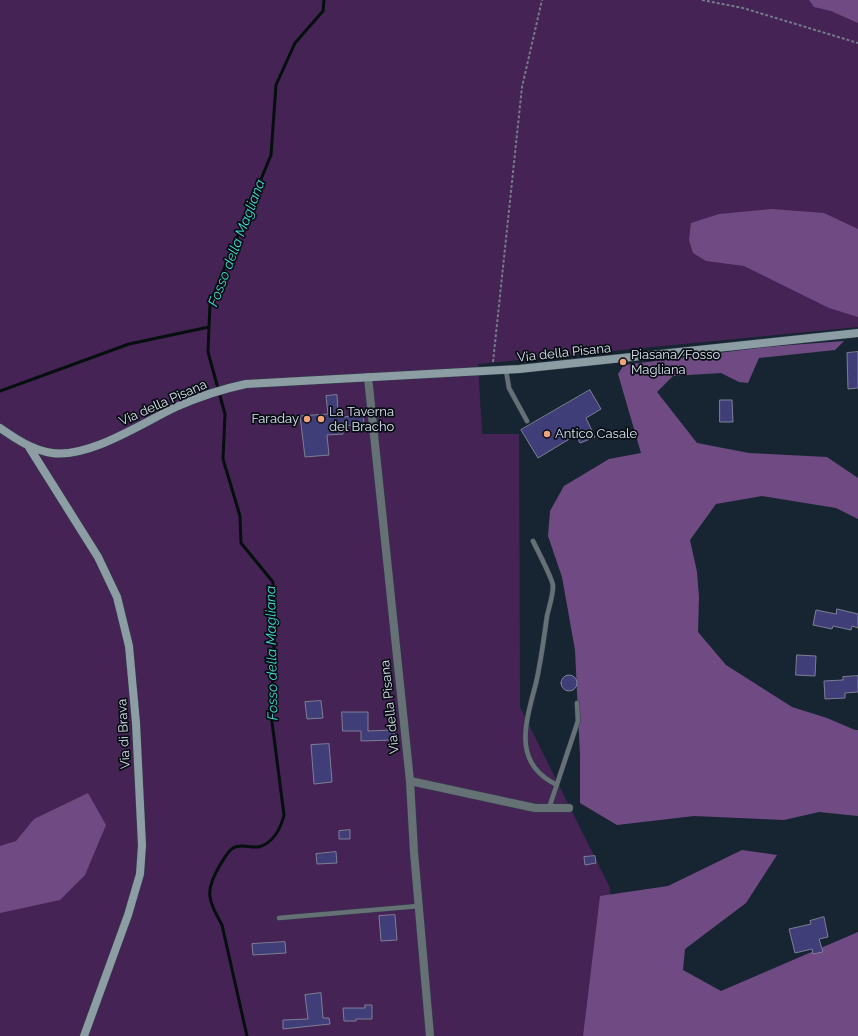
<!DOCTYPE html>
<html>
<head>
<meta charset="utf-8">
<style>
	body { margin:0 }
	canvas { display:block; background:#172533 }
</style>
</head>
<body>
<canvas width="858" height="1036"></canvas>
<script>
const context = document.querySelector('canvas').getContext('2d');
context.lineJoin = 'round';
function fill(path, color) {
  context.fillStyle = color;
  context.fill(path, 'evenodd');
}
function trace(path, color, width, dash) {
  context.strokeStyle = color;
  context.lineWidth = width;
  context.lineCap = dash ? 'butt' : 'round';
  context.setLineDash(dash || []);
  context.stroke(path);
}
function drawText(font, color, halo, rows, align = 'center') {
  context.font = font + ' Raleway,sans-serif';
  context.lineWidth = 3.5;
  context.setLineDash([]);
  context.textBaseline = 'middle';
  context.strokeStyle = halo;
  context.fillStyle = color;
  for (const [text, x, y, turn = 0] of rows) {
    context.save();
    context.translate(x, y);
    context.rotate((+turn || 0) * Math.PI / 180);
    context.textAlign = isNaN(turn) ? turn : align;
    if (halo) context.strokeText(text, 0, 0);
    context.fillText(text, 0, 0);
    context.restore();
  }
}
fill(new Path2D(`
	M0 0H858V327L478 364 482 434H519L520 707 610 888V962L601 1036H0Z`), '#462355');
fill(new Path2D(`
	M809 0H858V23L831 11 814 7Z
	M772 209 824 213 858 229V317L829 308 744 266 706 261 693 253 689 240 691 223 719 214Z
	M844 341 835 350 759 358 748 383 739 382 721 373 673 376 657 392 697 443 749 453 827 457 858 478V519L836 508 762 496 716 504 690 540 697 572 699 597 698 632 726 665 792 707 827 718 855 730H858V816L819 812 784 820 694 816 617 825 580 803V755L575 650 562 577 548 536 550 511 564 486 609 459 641 453 618 374 624 365 765 347Z
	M88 793 106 825 85 875 60 900 0 913V846L16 841 34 819Z
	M742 850 777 855 746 903 685 949 683 970 721 991 858 932V1036H583L600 896 668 886Z`), '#704a82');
trace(new Path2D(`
	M0 391 129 344 209 327
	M247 1036 222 925C208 899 204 892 220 865 224 859 227 852 233 848 241 843 250 848 258 847 273 844 281 828 284 815L271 714 274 651 273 582 241 543 240 516 223 459 225 414 208 352 210 303 271 155 276 85 295 43 323 11 324 0`), '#040f0e', 3);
const building = new Path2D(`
	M858 352V388L848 389 847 353Z
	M590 390 601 409 586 418 595 437 580 443 576 435 538 458 521 430Z
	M337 395 338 411H344V417L363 414 364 424 342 426 343 434 327 435 329 455 305 457 300 416 328 414 326 396Z
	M720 400H732L733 422H720Z
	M837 609 858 614V628L852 626 851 630 833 626 832 629 813 625 816 610 836 614Z
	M797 655 816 656 815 676 796 675Z
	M561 683a8 8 0 1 1 16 0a8 8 0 1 1-16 0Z
	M858 676V692L845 693V698L825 699 824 681 843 680V677Z
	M321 701 323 718 307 719 305 702Z
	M342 712H368V731L394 730V740L361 741V731H343Z
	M329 744 332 782 314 784 311 745Z
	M350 830V839H339V831Z
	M336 852 337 863 317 864 316 854Z
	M595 856 596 863 585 865 584 857Z
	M395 915 397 940 381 941 379 916Z
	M824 917 828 937 819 939 823 952 813 954 812 949 795 953 789 929 811 924 810 921Z
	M285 942 286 953 253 955 252 944Z
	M321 993 323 1018H329L330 1024 283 1029V1020L308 1019 305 995Z
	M365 1005H372V1019H356V1021H344L343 1008H365Z`);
fill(building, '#403e78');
trace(building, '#7d7e94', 1);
const lane = new Path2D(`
	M506 370 509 388 527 421
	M533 541C537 549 553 580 553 586 553 596 549 607 547 616 544 638 541 661 536 683 526 722 511 763 557 785
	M549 808 578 721 577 703
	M279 918 419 906`);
const street = new Path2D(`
	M368 377 410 781 414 852 430 1036
	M410 781 535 808H569`);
const secondary = new Path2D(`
	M0 428C16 439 32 450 52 453 90 458 142 423 176 407 198 397 222 389 246 384L519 369 858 333
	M29 447 98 557 117 597 129 646 136 723 142 845 140 874 128 915 84 1036`);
trace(lane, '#323f4d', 5.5);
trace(street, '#323f4d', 9);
trace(secondary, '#323f4d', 9);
trace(new Path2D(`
	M702 0 743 8 858 43
	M493 362 522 87 542 0`), '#717c88', 2, [3, 2]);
trace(lane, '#667175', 4.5);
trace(street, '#667175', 8);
trace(secondary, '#8c9ea4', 8);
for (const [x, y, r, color] of [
	[623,362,4,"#efa378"],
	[307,419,4,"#efa378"],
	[321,419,4,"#efa378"],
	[547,434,4,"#efa378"]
]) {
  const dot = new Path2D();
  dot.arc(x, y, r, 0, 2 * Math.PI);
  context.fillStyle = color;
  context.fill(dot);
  trace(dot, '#080d14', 1.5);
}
drawText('13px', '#d9e2ec', '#080d14', [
	["Via della Pisana",564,353,-6],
	["Via della Pisana",163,403,-24],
	["Via della Pisana",390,707,-96],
	["Via di Brava",124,734,-93]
]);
drawText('13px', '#d9e2ec', '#080d14', [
	["Piasana/Fosso",631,355],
	["Magliana",631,370],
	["La Taverna",329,412],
	["del Bracho",329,427],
	["Faraday",299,419,"right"],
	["Antico Casale",555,434]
], 'left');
drawText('italic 14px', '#41dcd0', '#080d14', [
	["Fosso della Magliana",237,243,-69],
	["Fosso della Magliana",272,653,-91]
]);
</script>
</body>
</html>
